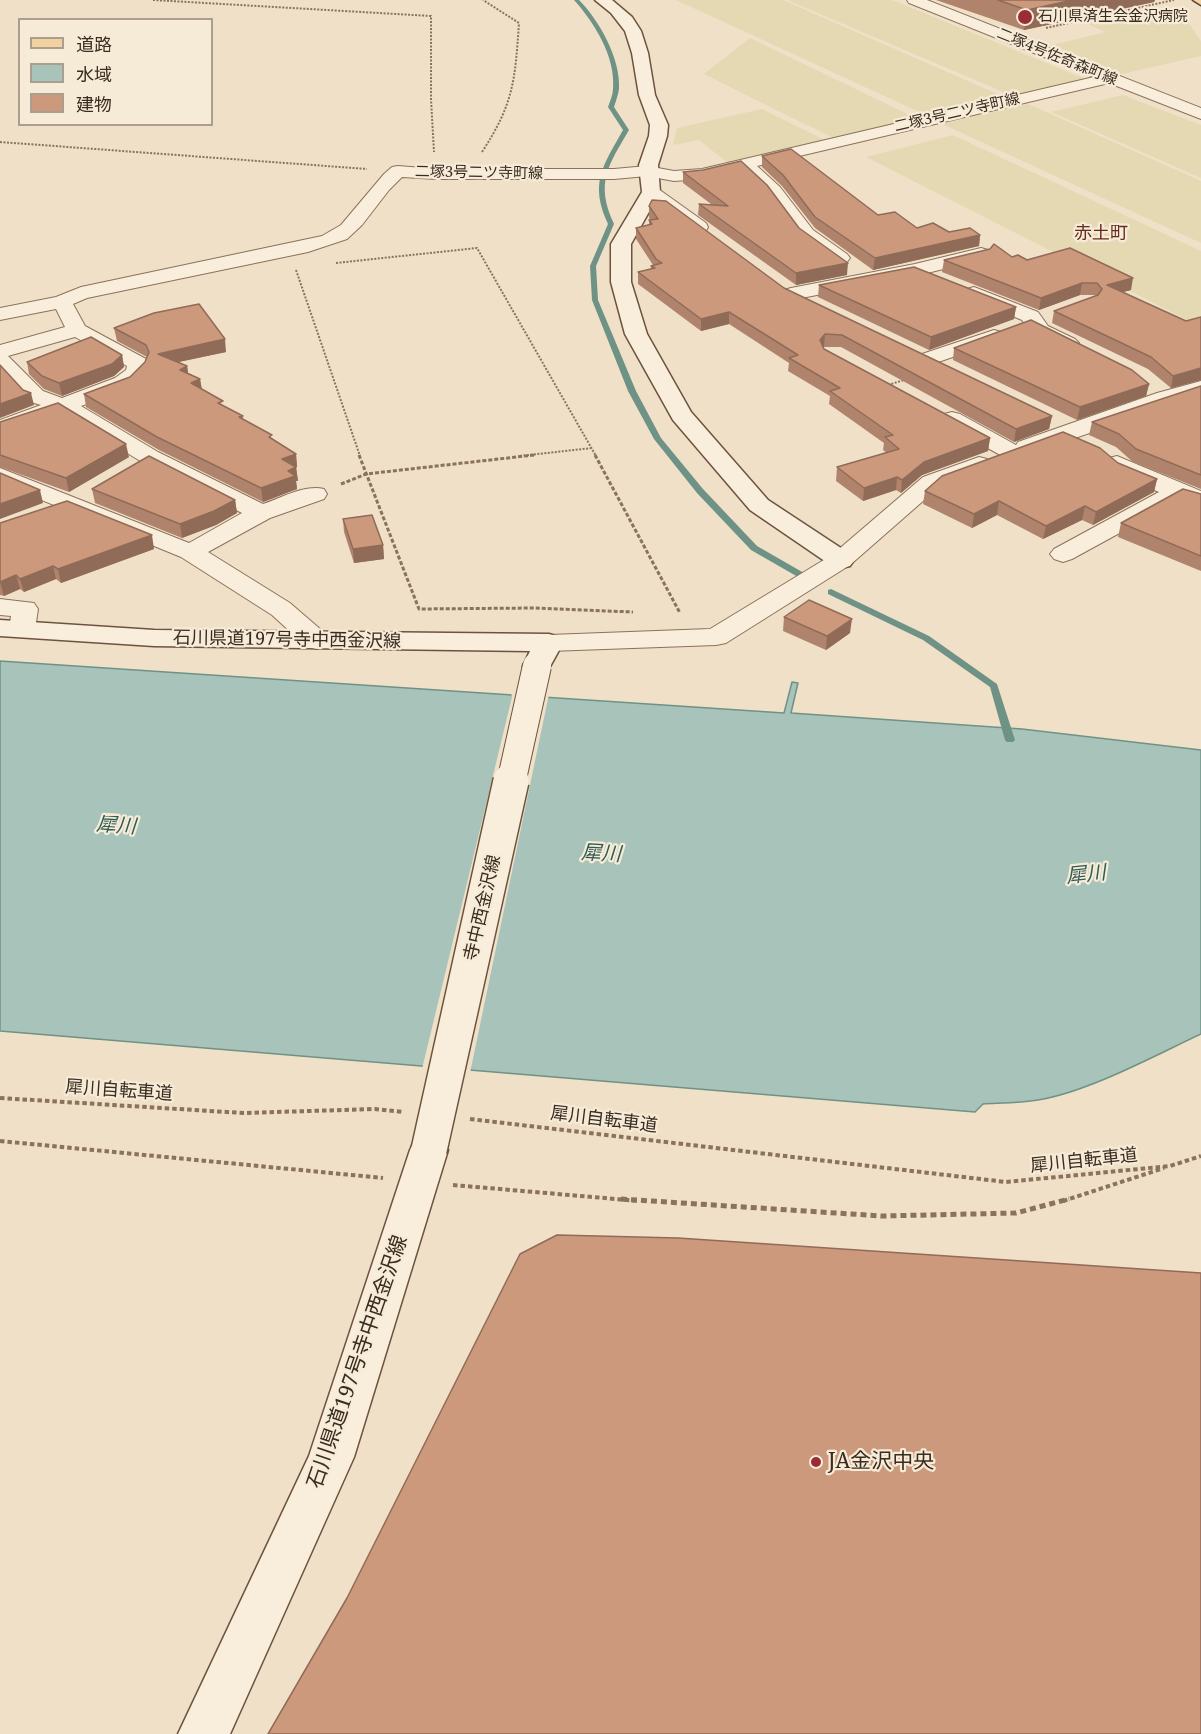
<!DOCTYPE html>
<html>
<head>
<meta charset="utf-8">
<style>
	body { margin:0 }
	#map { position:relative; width:1201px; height:1734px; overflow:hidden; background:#efe0c7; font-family:"Noto Serif","Noto Sans JP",serif }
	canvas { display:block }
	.legend { position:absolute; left:18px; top:18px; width:195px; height:108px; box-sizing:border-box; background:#f6ebd7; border:2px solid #ab9e8e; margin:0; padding:8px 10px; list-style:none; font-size:18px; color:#3b2b20 }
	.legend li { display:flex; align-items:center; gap:12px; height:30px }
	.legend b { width:30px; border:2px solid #ab9e8e }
</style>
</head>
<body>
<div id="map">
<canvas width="1201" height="1734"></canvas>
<ul class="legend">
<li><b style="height:8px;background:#f1d2a0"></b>道路</li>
<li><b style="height:16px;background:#a8c3b9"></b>水域</li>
<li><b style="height:16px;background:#cd997d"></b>建物</li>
</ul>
</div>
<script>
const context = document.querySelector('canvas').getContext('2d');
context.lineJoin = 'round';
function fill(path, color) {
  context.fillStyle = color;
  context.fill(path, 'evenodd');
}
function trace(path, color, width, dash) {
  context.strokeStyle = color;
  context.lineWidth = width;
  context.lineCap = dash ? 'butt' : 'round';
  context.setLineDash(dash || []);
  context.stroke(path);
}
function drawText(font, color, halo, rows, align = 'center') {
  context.font = font + ' "Noto Serif","Noto Sans JP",serif';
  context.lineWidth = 4.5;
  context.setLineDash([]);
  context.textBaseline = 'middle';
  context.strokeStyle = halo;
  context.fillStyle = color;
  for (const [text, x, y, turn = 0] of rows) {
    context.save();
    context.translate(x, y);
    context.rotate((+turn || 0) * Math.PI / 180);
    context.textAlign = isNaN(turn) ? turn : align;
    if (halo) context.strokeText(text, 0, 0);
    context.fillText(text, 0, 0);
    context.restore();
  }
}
fill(new Path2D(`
	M676 0H783L1009 99 930 117Z
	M787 0H892L1088 80 1015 97Z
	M1160 10 1186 19 1201 41V56L1122 74 1052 45 1106 32 1087 24Z
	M750 38 922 121 837 140 704 74Z
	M1123 95 1201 125V178L1051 112Z
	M1028 104 1201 181V243L942 124Z
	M762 109 827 141 729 164 699 140 673 145 677 128Z
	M953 135 1201 251V327L866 157Z`), '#e5d9b4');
const water = new Path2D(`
	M0 661 784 713 792 682 798 683 791 713 1022 729 1201 750V1034C1154 1056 1088 1092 1038 1100 1020 1103 1001 1103 983 1104L975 1112 0 1031Z`);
fill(water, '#a8c3b9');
trace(water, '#6f9286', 1.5);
fill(new Path2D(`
	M511 692 549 694 470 1073 422 1069 512 697Z`), '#efe0c7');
fill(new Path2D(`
	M574 0H579C599 20 621 59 619 89 618 95 616 101 614 107L629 130C608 166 595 183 614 224L596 266 598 300 636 391 661 438 703 489 757 546 804 573V577H798L751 550 697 493 654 439 628 391 592 300 590 266 608 224C589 183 603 166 623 130L608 107C610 101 613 95 613 89 616 57 594 22 574 0Z
	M831 589 929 636 997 684 1015 740 1013 742H1007L1005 740 990 687 923 640 828 594V590Z`), '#6f9286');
const street = new Path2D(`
	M907 0H927L1201 108V119L1109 83 757 166 780 187 813 230 847 254 850 258 847 262C817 270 785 215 768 196 760 186 750 178 741 170L702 179 674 181 647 176 614 179H436L402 177 389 190 362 225 347 239 308 252 87 298 73 304 85 326 146 359 149 364C143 392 104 398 81 406L158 452 263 504C281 498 305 484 324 489L327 494 324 499 270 518 208 552 290 603 327 635 331 641 327 647 317 649 307 647 272 615 181 557 0 483V468L189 543 242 513 142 462 61 413 0 435V420L41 405 27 401 0 373V345L65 327 56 309 0 320V308L56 297 81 287 322 236 341 225 384 174 392 167 398 166 436 169H614L647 166 674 171 702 169 1094 77 909 3ZM75 337 127 366 126 370 115 378 62 398 43 391 8 356Z
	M651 187 657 188 706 223 708 227 706 231H692L645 196 642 192 645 188Z
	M981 248 988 250 991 254 988 258 915 276 791 300 784 298 781 294 784 290 791 288 915 264Z
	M974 287 1038 312 1048 326 1075 339 1079 343 1075 347 1068 349 1044 340 1029 331 1022 320 967 297 964 293 967 289Z
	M994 330 1001 332 1004 336 1001 340 927 366 919 365 916 360 919 355Z
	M1201 381V395L1034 452 1023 453 1020 457 1012 459 1004 457 944 424 941 419 944 414 952 412 960 414 1016 445 1018 442 1157 393Z
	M1117 456 1201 491V507L1180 500 1072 559 1063 562 1054 559 1050 554 1054 549 1159 492 1116 474 1105 463 1109 458Z
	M979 457 987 459 991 464 987 469 939 487 850 565 726 643 716 645 549 651 539 649 535 643 539 637 549 635 710 629 832 555 923 477Z
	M0 599 34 603 38 609 35 629 31 635 22 637 13 635 9 629 11 616 0 615Z`);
const secondary = new Path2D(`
	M595 0H612L632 17 641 31 648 53 655 95 668 125 667 136 658 165 660 192 631 244V282L647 334 691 412 768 500 850 554 854 560 850 566 841 568 832 566 750 510 673 420 625 334 611 282V244L642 192 639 165 649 136 650 125 639 95 632 53 625 31 611 13Z
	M0 620 154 630 549 634 559 637 563 643 547 672 537 675 527 672 523 666 530 651 154 646 0 636Z
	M429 1135 443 1139 448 1150 354 1457 230 1734H178L309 1456 410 1150 415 1139Z`);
const primary = new Path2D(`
	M1193 0H1201V5Z`);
trace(street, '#8b725c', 2);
trace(secondary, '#6d533f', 3);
trace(primary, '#594030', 3);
trace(new Path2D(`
	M153 0 431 16V99L434 152
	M1046 28 1174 0
	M0 142 367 169
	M482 152C514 103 515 80 519 23L483 0
	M336 263 477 248 596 456
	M296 270 360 456
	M888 385 907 379
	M520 456 592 448`), '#8b725c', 2, [2, 1.5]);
trace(new Path2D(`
	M359 455 419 609 534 608 633 612
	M595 455 680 613
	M341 484 366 474 534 455`), '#8b725c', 3, [4, 2]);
trace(new Path2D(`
	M0 1098 243 1113 375 1109 403 1112
	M470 1119 1006 1182 1170 1166 1201 1156
	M0 1141 383 1178
	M453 1185 639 1201
	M1063 1201 1164 1168`), '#8b725c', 4, [4.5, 3]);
trace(new Path2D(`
	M621 1199 882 1216 1016 1213 1069 1199`), '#8b725c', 5, [6, 4]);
fill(street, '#f9eedb');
fill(secondary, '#f9eedb');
fill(primary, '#f1d2a0');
const secondaryBridgeFar1 = new Path2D(`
	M511 783 537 666`);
const secondaryBridge = new Path2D(`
	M429 1150 511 781`);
trace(secondaryBridgeFar1, '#6d533f', 30, []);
trace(secondaryBridge, '#6d533f', 38, []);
trace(secondaryBridgeFar1, '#f9eedb', 28);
trace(secondaryBridge, '#f9eedb', 35);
fill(new Path2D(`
	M936 0H1155L1154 2 1024 30Z
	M762 156 878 215 917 228 980 235 979 246 873 270 815 228 782 186 762 167Z
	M683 172 799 228 847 275 796 285 698 215 699 204H711L683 183Z
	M649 206 784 288 1052 416 1049 429 1014 442 841 347H824V349L990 438 988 451 922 475 901 493 896 490 863 501 836 481 837 467 887 453 883 450 884 443 829 404 830 396 788 371 789 363 729 324 701 331 638 284V272L651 269V266L653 265 636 239V228L649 225V220H650L649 217Z
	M1012 257 1027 260 1131 290 1122 292 1186 321 1201 317V380L1171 388 1148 369 1052 323 1054 311 1096 296 1095 295H1080L1039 310 942 272 944 260Z
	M819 285 1016 307 1014 319 929 350 818 297Z
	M114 328 226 352 178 362 187 366 188 373 200 379 202 389 224 406 243 416V419L296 454 297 467H296L298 481H296L297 489 263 502 159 450 86 407 84 394 130 377 145 362 147 357 117 341Z
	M954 348 1149 384 1146 396 1077 420 953 360Z
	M122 355 124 367 114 376 62 396 44 389 29 374 27 362Z
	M1201 386V489L1133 462 1116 447 1089 435 1092 422Z
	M0 422 129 457 69 492 0 467Z
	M1118 463 1157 479 1154 492 1093 525 1082 520 1043 539 997 515 972 528 923 504 925 491Z
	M92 489 235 500 237 513 216 525 182 538 95 503Z
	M1201 494V571L1118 537 1121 523Z
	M343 519 383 545 384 559 354 563 344 532Z
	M0 523 154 549 61 583 56 579 24 592 20 589 4 596 0 595Z
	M784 617 850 633 826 650 783 631Z`), '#b0846c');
fill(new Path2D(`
	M1073 0H1155L1154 2 1024 30 1027 10Z
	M980 235 979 246 873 270 875 258Z
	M848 263 847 275 796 285V273Z
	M1133 278 1131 290 1105 297 1107 285Z
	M1082 283 1080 295 1039 310 1041 298Z
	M1016 307 1014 319 929 350 931 337Z
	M729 312V324L701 331V319Z
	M825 334 824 347 819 353 820 340Z
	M225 339 226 352 160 366 158 354Z
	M122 355 124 367 114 376 62 396 59 383Z
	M187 366 189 379 180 370Z
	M1201 368V380L1171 388 1173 376Z
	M200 379 202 392 191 383Z
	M1149 384 1146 396 1077 420 1080 407Z
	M31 393 34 405 0 418V404Z
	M1052 416 1049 429 1014 442 1016 429Z
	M990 438 988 451 922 475 901 493 902 480 924 462Z
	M126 444 129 457 69 492 66 478Z
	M296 454 297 467 284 472 282 459Z
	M296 467 298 481H296L297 489 263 502 261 488 288 471Z
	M897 477 896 490 863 501 864 488Z
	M1157 479 1154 492 1093 525 1096 512Z
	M40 490 43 503 0 519V504Z
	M235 500 237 513 216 525 182 538 180 524Z
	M999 501 997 515 972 528 974 514Z
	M1085 506 1082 520 1043 539 1046 526Z
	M152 535 154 549 61 583 58 569Z
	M383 545 384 559 354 563 353 549Z
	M53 566 56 579 24 592 20 579Z
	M16 575 20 589 4 596 0 582Z
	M852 619 850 633 826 650 827 636Z`), '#906b58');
const building = new Path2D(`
	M998 0H1073L1027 10Z
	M791 149 878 215 895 212 917 228 933 223 949 232 970 228 980 235 875 258 815 217 783 175 762 156Z
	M741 161 767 185 799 228 848 263 796 273 699 204 728 206 683 172 703 170Z
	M652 200 666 201 784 288 1052 416 1016 429 842 335 825 334 820 340 824 349 990 438 924 462 902 480 897 477 864 488 837 467 899 449 885 437 893 435 830 391 840 388 789 358 798 355 729 312 701 319 638 272 655 268 651 266 662 263 656 259 636 228 652 224 649 220 658 219 649 206Z
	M994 244 1012 257 1018 255 1027 260 1070 248 1133 278 1107 285 1186 321 1201 317V368L1173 376 1151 357 1054 311 1098 295 1102 289 1097 283H1082L1041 298 944 260 990 249Z
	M914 267 1016 307 931 337 819 285Z
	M199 304 225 339 158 354 187 366 180 370 200 379 191 383 223 401 218 403 243 416 239 417 272 435 269 437 296 454 282 459 296 467 288 471 295 476 261 488 157 437 84 394 130 377 145 362 149 352 146 345 114 328 154 313Z
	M1031 320 1132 370 1149 384 1080 407 954 348Z
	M91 337 122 355 112 364 59 383 42 376 27 362Z
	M0 365 23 390 31 393 0 404Z
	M1201 386V475L1136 449 1119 434 1092 422Z
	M58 403 126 444 66 478 0 455V422Z
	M1063 432 1100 448 1118 463 1157 479 1096 512 1085 506 1046 526 999 501 974 514 925 491 942 476Z
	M149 456 235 500 214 511 180 524 92 489Z
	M0 473 40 490 0 504Z
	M1183 489 1201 494V556L1121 523Z
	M67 501 152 535 58 569 53 566 20 579 16 575 0 582V523Z
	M372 515 383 545 353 549 343 519Z
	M809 600 852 619 827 636 784 617Z
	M557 1235 678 1238 1201 1273V1734H268L347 1598 520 1254Z`);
fill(building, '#cd997d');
trace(building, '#906b58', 1.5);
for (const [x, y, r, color] of [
	[1025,17,8,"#9b2c34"],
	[816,1462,6,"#9b2c34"]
]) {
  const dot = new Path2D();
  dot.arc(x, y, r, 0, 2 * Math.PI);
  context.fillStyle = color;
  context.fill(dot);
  trace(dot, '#f6ebd7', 2);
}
drawText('15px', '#3b2b20', '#f6ebd7', [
	["石川県済生会金沢病院",1038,17]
], 'left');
drawText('15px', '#3b2b20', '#f6ebd7', [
	["二塚4号佐奇森町線",1057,57,22],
	["二塚3号二ツ寺町線",957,113,-13],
	["二塚3号二ツ寺町線",479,173,1]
]);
drawText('18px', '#68291f', '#f6ebd7', [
	["赤土町",1101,234]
]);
drawText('18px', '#3b2b20', '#f6ebd7', [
	["石川県道197号寺中西金沢線",287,640,1],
	["寺中西金沢線",483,908,-77],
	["犀川自転車道",119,1091,4],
	["犀川自転車道",604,1120,7],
	["犀川自転車道",1084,1161,-6]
]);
drawText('italic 20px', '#2f5b55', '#f6ebd7', [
	["犀川",116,826,4],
	["犀川",601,854,3],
	["犀川",1086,875,-6]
]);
drawText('21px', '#3b2b20', '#f6ebd7', [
	["石川県道197号寺中西金沢線",358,1362,-71]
]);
drawText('21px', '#3b2b20', '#f6ebd7', [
	["JA金沢中央",828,1462]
], 'left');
</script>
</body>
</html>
